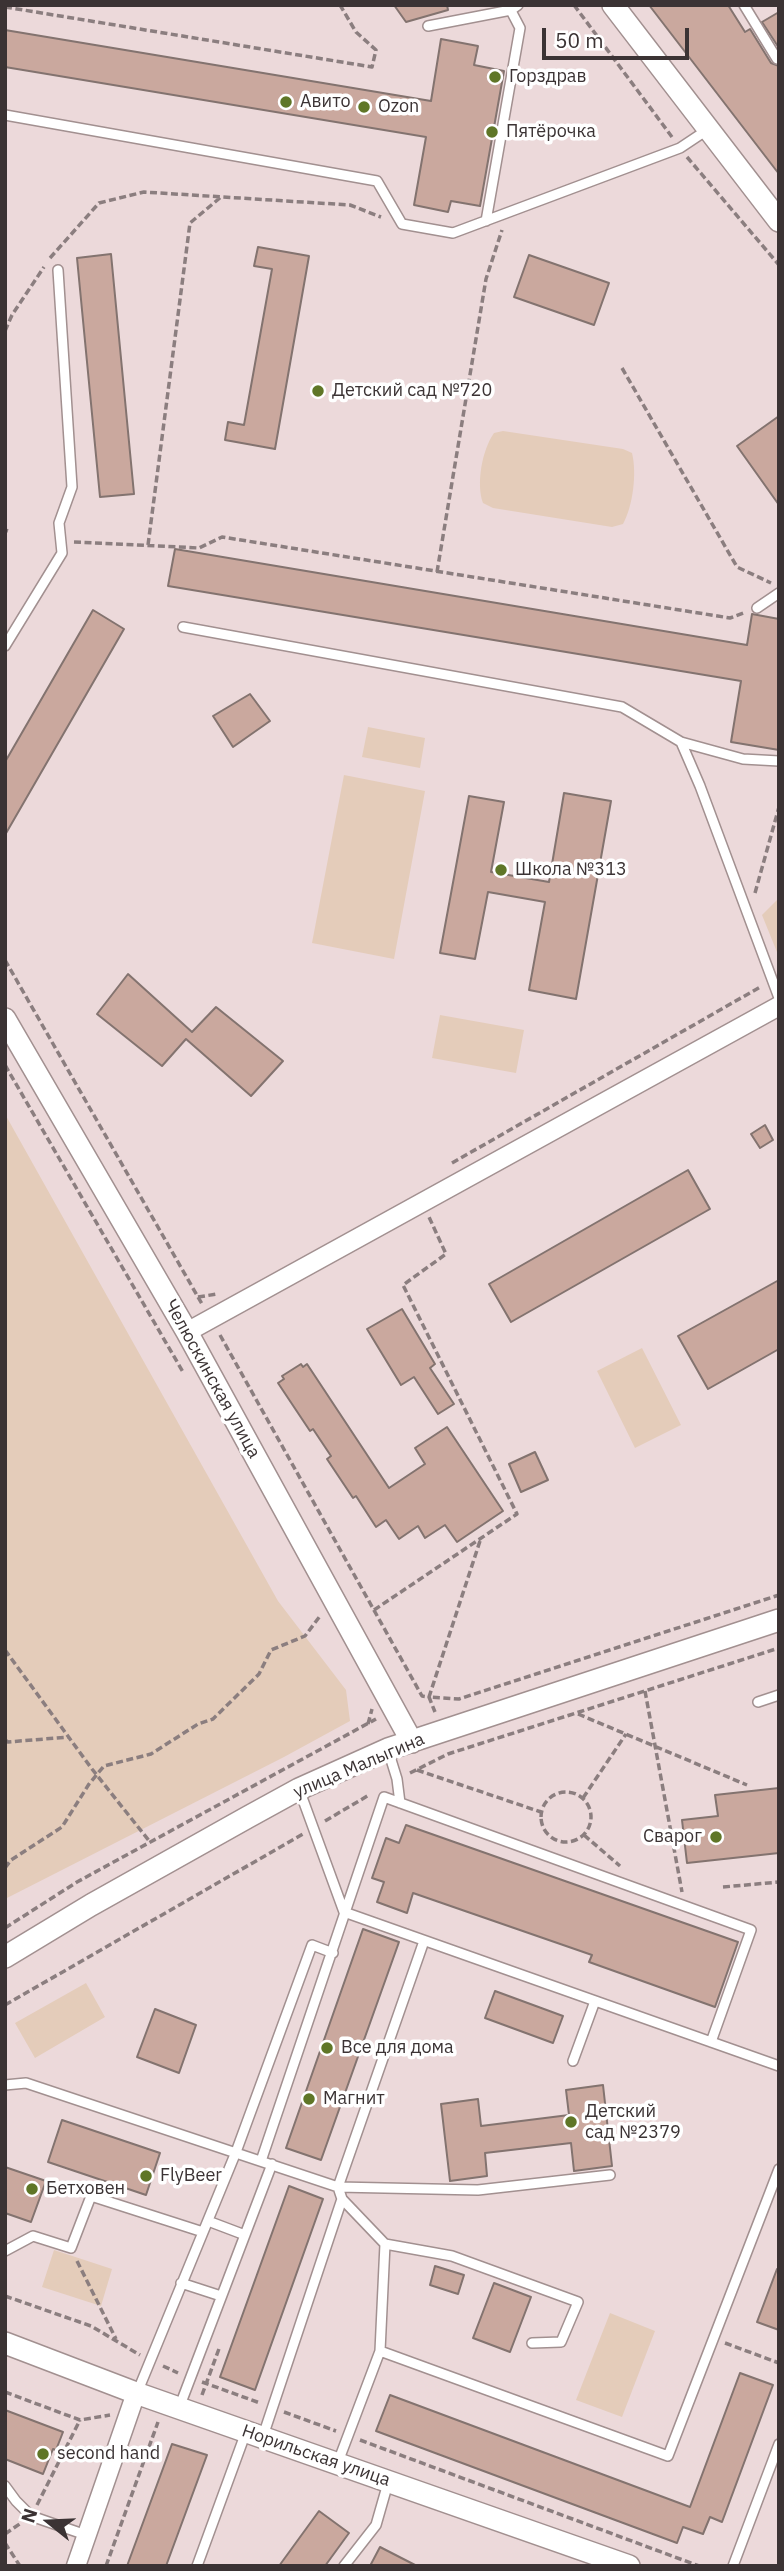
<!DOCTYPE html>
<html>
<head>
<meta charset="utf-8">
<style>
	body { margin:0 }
	#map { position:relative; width:784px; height:2571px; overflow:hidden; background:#ecd9da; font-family:"IBM Plex Sans",sans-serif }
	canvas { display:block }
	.frame { position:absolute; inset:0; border:7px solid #3b3334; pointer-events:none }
	.north { position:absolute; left:14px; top:2487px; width:70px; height:70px; -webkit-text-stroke:5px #fff; paint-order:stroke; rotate:288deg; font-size:19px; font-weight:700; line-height:28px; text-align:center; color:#3b3334 }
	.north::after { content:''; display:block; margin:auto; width:24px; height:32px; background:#3b3334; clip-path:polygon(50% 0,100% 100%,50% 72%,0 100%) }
	.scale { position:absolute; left:542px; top:28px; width:147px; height:32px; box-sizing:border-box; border:4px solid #3b3334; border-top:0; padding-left:9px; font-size:21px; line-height:24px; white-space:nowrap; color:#3b3334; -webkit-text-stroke:5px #fff; paint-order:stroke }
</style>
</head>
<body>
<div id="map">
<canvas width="784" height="2571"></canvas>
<div class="frame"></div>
<div class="north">N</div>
<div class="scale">50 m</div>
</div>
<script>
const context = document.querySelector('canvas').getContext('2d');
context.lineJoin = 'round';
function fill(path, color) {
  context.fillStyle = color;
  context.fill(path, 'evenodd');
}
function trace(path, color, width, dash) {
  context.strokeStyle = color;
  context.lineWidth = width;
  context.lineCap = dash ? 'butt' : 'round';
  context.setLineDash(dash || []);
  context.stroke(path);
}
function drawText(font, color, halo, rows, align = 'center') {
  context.font = font + ' "IBM Plex Sans",sans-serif';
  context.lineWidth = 7;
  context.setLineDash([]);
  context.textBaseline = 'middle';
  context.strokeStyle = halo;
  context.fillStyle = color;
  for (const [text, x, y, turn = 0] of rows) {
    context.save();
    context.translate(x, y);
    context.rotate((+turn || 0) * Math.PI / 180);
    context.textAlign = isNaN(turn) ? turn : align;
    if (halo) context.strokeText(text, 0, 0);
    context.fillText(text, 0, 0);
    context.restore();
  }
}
fill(new Path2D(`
	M503 431 623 449 632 453C637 473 633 506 623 524L612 527 493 508 483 503C476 484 482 450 494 433Z
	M368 727 425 738 420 768 362 757Z
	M344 775 425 791 394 959 312 943Z
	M779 898V957L762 915Z
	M440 1015 524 1030 516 1073 432 1058Z
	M5 1114 278 1601 346 1690 350 1721 284 1757 5 1899Z
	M642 1348 681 1425 635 1448 597 1371Z
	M86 1983 105 2017 35 2058 15 2023Z
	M54 2250 112 2269 101 2306 42 2287Z
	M610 2313 655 2331 622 2417 576 2400Z`), '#e4ccba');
const building = new Path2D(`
	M394 5H447L448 10 406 22Z
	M649 5H728L745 32 750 29 771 63 779 66V174Z
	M779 12V48L762 22Z
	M5 30 431 101 441 39 478 46 474 65 504 71 480 206 451 201 448 212 414 205 426 137 5 67Z
	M258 247 309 256 275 449 225 440 228 422 244 425 272 269 254 266Z
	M111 254 134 494 100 497 77 258Z
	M529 255 609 283 594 325 514 297Z
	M779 416V505L737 446Z
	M175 549 747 645 752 614 779 619V750L731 742 741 681 168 586Z
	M93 610 124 629 5 835V762Z
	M250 694 270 721 233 747 213 716Z
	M564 793 611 801 576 999 529 990 545 902 488 892 475 959 440 953 469 796 504 802 491 872 549 882Z
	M128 974 192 1032 216 1007 283 1061 251 1096 186 1039 162 1066 97 1014Z
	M765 1125 773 1140 760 1148 751 1134Z
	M688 1170 710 1209 511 1322 489 1284Z
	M779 1280V1349L708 1389 678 1336Z
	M402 1309 435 1364 430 1368 454 1404 438 1414 414 1377 401 1385 367 1329Z
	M301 1364 303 1367 307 1364 389 1488 425 1464 415 1448 447 1427 503 1511 457 1542 445 1525 425 1538 418 1526 399 1539 386 1520 376 1527 356 1496 353 1498 327 1459 331 1456 313 1429 310 1431 278 1383 284 1379 282 1376Z
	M535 1452 548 1480 521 1492 509 1464Z
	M779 1788V1853L687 1863 682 1820 718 1816 715 1795Z
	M406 1825 738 1942 715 2007 589 1962 592 1955 413 1893 407 1913 377 1902 384 1882 372 1878 386 1838 399 1843Z
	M363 1929 399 1942 321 2160 286 2148Z
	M495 1991 563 2016 553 2043 485 2018Z
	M155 2009 196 2025 179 2073 137 2057Z
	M603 2085 612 2166 574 2171 571 2143 485 2153 487 2176 450 2181 441 2104 478 2099 481 2126 569 2115 566 2090Z
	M62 2120 160 2153 146 2195 48 2162Z
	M5 2167 46 2181 31 2222 5 2213Z
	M289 2186 323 2199 255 2390 220 2377Z
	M435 2266 464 2275 458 2294 430 2285Z
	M777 2269 779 2270V2330L757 2322Z
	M494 2283 531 2297 510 2352 473 2338Z
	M740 2373 773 2385 722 2522 710 2517 703 2534 683 2527 677 2543 376 2431 390 2395 690 2507Z
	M5 2410 63 2432 56 2450 53 2449 43 2474 5 2459Z
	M172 2444 207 2455 166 2566H127Z
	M319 2511 349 2533 325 2566H279Z
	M380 2547 417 2566H370Z`);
fill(building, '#caa89e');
trace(building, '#83736f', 2);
const service = new Path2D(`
	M744 5 777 59
	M428 26 511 10 518 5
	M5 115 377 181 402 224 453 233 680 148 707 130
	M486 221 520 28 508 5
	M757 608 779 593
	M183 627 622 707 681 742 700 786 779 998
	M5 646 62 553 59 523 72 487 58 270
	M681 742 743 759 779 761
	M758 1702 779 1695
	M388 1750 397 1779 400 1803
	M299 1789 344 1912
	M344 1912 779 2066
	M573 2061 595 2001
	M5 2085 26 2083 338 2187 478 2190 610 2175
	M261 2161 384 1797 751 1930 711 2042
	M342 2199 385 2244 380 2351
	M208 2221 245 2235
	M385 2244 452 2256 578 2302 561 2342 532 2343
	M5 2251 33 2236 71 2248 91 2196 203 2232
	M181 2283 221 2296
	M137 2393 236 2152 312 1945 333 1953
	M179 2408 272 2164
	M263 2436 342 2199 338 2187 424 1941
	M338 2462 380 2351 668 2456 779 2169
	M5 2486 16 2501 31 2516 86 2535
	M197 2566 246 2432
	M344 2566 376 2525 388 2483
	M733 2566 779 2444`);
const minor = new Path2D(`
	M187 1332 779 1006
	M76 2566 136 2393`);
const tertiary = new Path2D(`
	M613 5 779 221
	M5 1019 187 1332 412 1742
	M5 1957 91 1905 248 1817 299 1789 388 1749 779 1620
	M5 2343 136 2393 629 2566`);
trace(service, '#a29090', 12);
trace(minor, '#a29090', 21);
trace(tertiary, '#a29090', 24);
trace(new Path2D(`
	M574 5 672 137
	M5 7 372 67 376 50 356 32 340 5
	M687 157 779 265
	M50 258 99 203 144 192 350 205 381 217
	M5 331 12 315 44 267
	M622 368 737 567 771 583
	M5 530 8 531
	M74 542 199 548 222 537 730 618 746 612
	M148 545 190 223 221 197
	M437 572 486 279 502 230
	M755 893 779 807
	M5 960 202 1304
	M5 1065 183 1372
	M452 1163 762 986
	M198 1297 217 1294
	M220 1335 422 1696 429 1697 435 1712
	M480 1541 429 1697 459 1699 779 1595
	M374 1610 517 1514 403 1285 446 1254 429 1217
	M5 1650 92 1769 150 1842
	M645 1691 682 1892
	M578 1714 747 1785
	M368 1724 372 1709
	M5 1740 8 1742 69 1737
	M417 1770 541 1812
	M410 1773 448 1754 779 1648
	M541 1817a25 25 0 1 1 50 0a25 25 0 1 1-50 0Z
	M583 1798 626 1734
	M325 1821 369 1795
	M584 1835 620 1866
	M5 1868 11 1860 62 1827 89 1784 104 1766 151 1754 198 1724 213 1719 259 1674 271 1650 305 1636 320 1616
	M723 1887 779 1882
	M5 1928 77 1882 376 1719
	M5 2005 303 1834
	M77 2261 116 2339
	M5 2296 91 2326 140 2355
	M725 2343 779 2363
	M163 2366 178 2373
	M202 2382 260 2403
	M5 2392 80 2420 110 2415
	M202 2395 220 2346
	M284 2412 336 2431
	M360 2440 699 2566
	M37 2505 80 2420
	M5 2534 21 2523
	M5 2543 20 2566
	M106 2566 158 2422`), '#8b7e7f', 3.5, [7, 3.5]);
trace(service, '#fff', 9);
trace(minor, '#fff', 18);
trace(tertiary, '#fff', 21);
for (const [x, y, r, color] of [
	[495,77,7,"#5f7627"],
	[286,102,7,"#5f7627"],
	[364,107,7,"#5f7627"],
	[492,132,7,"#5f7627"],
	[318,391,7,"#5f7627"],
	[501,870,7,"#5f7627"],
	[716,1837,7,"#5f7627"],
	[327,2048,7,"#5f7627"],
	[309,2099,7,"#5f7627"],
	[571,2122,7,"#5f7627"],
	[146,2176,7,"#5f7627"],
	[32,2189,7,"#5f7627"],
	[43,2454,7,"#5f7627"]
]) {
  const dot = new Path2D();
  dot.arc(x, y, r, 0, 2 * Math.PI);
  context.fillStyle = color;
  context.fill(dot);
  trace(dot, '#fff', 2.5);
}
drawText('18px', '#3b3334', '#fff', [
	["Горздрав",509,77],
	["Авито",300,102],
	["Ozon",378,107],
	["Пятёрочка",506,132],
	["Детский сад №720",332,391],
	["Школа №313",515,870],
	["Сварог",702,1837,"right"],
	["Все для дома",341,2048],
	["Магнит",323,2099],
	["Детский",585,2112],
	["сад №2379",585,2133],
	["FlyBeer",160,2176],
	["Бетховен",46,2189],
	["second hand",57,2454]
], 'left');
drawText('18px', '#3b3334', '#fff', [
	["Челюскинская улица",212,1379,61],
	["улица Малыгина",359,1766,-23],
	["Норильская улица",316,2456,19]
]);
</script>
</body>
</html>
